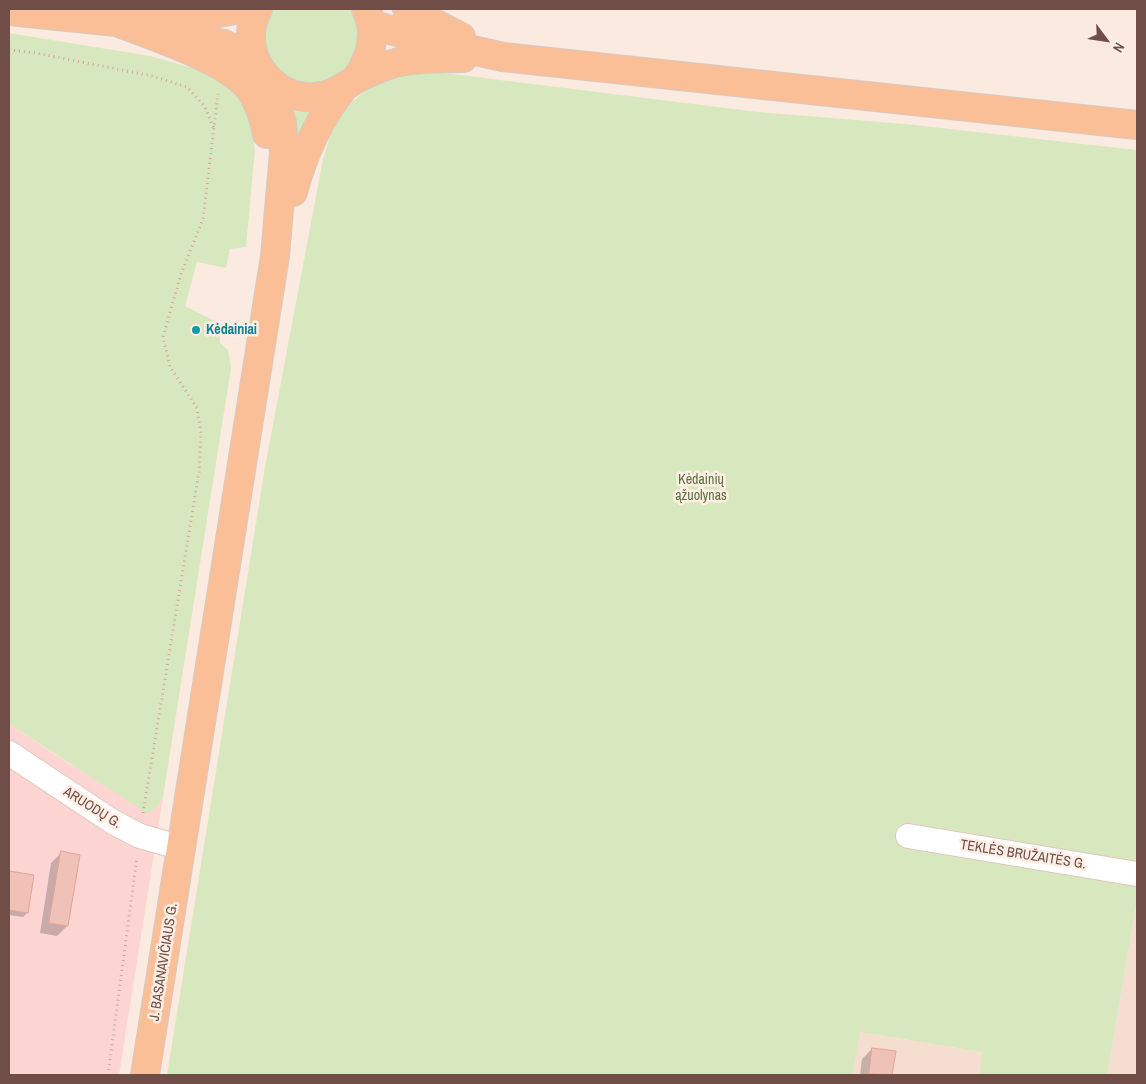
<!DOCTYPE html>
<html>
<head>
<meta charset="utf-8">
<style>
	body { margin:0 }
	#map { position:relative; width:1146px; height:1084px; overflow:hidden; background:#fbeadf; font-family:"Archivo Narrow",sans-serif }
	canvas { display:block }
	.frame { position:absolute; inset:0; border:10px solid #714d47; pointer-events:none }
	.north { position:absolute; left:1081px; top:15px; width:50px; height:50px; -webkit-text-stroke:4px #ffeee4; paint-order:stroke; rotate:121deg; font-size:14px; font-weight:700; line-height:20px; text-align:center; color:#714d47 }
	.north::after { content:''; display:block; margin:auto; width:18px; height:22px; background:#714d47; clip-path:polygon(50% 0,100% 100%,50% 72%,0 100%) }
</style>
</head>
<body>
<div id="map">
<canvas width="1146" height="1084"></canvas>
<div class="frame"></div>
<div class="north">N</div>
</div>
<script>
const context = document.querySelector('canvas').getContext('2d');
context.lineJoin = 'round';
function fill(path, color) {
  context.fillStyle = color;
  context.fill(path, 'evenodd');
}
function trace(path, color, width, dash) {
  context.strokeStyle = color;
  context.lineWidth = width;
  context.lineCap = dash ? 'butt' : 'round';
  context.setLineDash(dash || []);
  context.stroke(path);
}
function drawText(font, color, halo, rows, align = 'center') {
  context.font = font + ' "Archivo Narrow",sans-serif';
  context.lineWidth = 5;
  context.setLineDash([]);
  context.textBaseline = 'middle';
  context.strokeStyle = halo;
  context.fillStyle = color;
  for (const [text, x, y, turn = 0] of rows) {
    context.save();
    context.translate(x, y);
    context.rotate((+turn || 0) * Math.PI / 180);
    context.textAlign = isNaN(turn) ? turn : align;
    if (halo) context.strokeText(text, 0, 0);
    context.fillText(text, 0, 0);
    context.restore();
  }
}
fill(new Path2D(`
	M1137 900V1075H1107Z
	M859 1032 982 1052 979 1075H852Z`), '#f5ddd0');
fill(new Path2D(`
	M9 724 71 765 157 807 163 797 119 1075H9Z`), '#fcd5d2');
fill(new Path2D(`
	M271 9H351L356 15 360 30 359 47 353 62 343 74 313 86 282 77 263 51 265 19Z
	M9 33 150 56 206 72 231 87 250 113 255 149 246 247 230 249 226 268 197 262 185 306 219 323 220 343 228 350 231 368 163 797 157 807 148 814 9 724Z
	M436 72 758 112 905 124 1137 150V900L1107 1075H979L982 1052 860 1032 852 1075H167L265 467 323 159 333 127 347 106 368 89 399 76Z
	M287 105 317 107 296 142Z`), '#d8e8be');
fill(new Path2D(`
	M61 853 67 926 57 936 40 933 51 863Z
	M9 872 33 876 27 913 23 917 9 915Z
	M872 1049 894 1052 891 1075H860L862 1059Z`), '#0003');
const building = new Path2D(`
	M61 851 80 855 68 926 49 923Z
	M9 871 34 875 28 913 9 910Z
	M872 1048 896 1051 892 1075 869 1074Z`);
fill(building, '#f0c1b7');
trace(building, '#e3a497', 1);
const minor = new Path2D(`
	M9 753 113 822 140 836 182 848
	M908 836 1137 874`);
const primary = new Path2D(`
	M258 9C254 17 251 25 251 34 249 68 280 100 314 97 334 95 339 89 355 80 363 74 374 71 383 67 407 57 437 59 463 58
	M407 9 461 37
	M9 11 117 22 135 26
	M117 22C152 36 231 61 251 91 260 104 264 119 267 134
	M123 22 195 17 241 9
	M371 24 410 36 503 57 1137 125
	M179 35 224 44 243 53 258 65
	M356 79C371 58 378 34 366 9
	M293 192C303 155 318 120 342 90
	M145 1075 275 256 284 152 282 123 268 79`);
trace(minor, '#e1c6be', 26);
trace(primary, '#d4cac8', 30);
trace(new Path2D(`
	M9 50 36 53 152 76 187 87 205 107 214 129
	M143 813 199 472 201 434 197 408 170 367 163 337 181 274 203 219 218 94
	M108 1075 137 857`), '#d4a49b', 3, [1, 4]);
trace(minor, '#fff', 24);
trace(primary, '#fabf97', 28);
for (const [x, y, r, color] of [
	[196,330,5,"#0f9aa8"]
]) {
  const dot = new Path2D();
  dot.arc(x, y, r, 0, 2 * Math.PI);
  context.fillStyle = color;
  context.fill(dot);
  trace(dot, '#ffeee4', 2);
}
drawText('bold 14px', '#0d838f', '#ffeee4', [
	["Kėdainiai",206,330]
], 'left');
drawText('14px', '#58713d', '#ffeee4', [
	["Kėdainių",701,480],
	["ąžuolynas",701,496]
]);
drawText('14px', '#714d47', '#ffeee4', [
	["ARUODŲ G.",92,808,32],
	["TEKLĖS BRUŽAITĖS G.",1023,855,9],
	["J. BASANAVIČIAUS G.",164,962,-81]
]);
</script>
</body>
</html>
